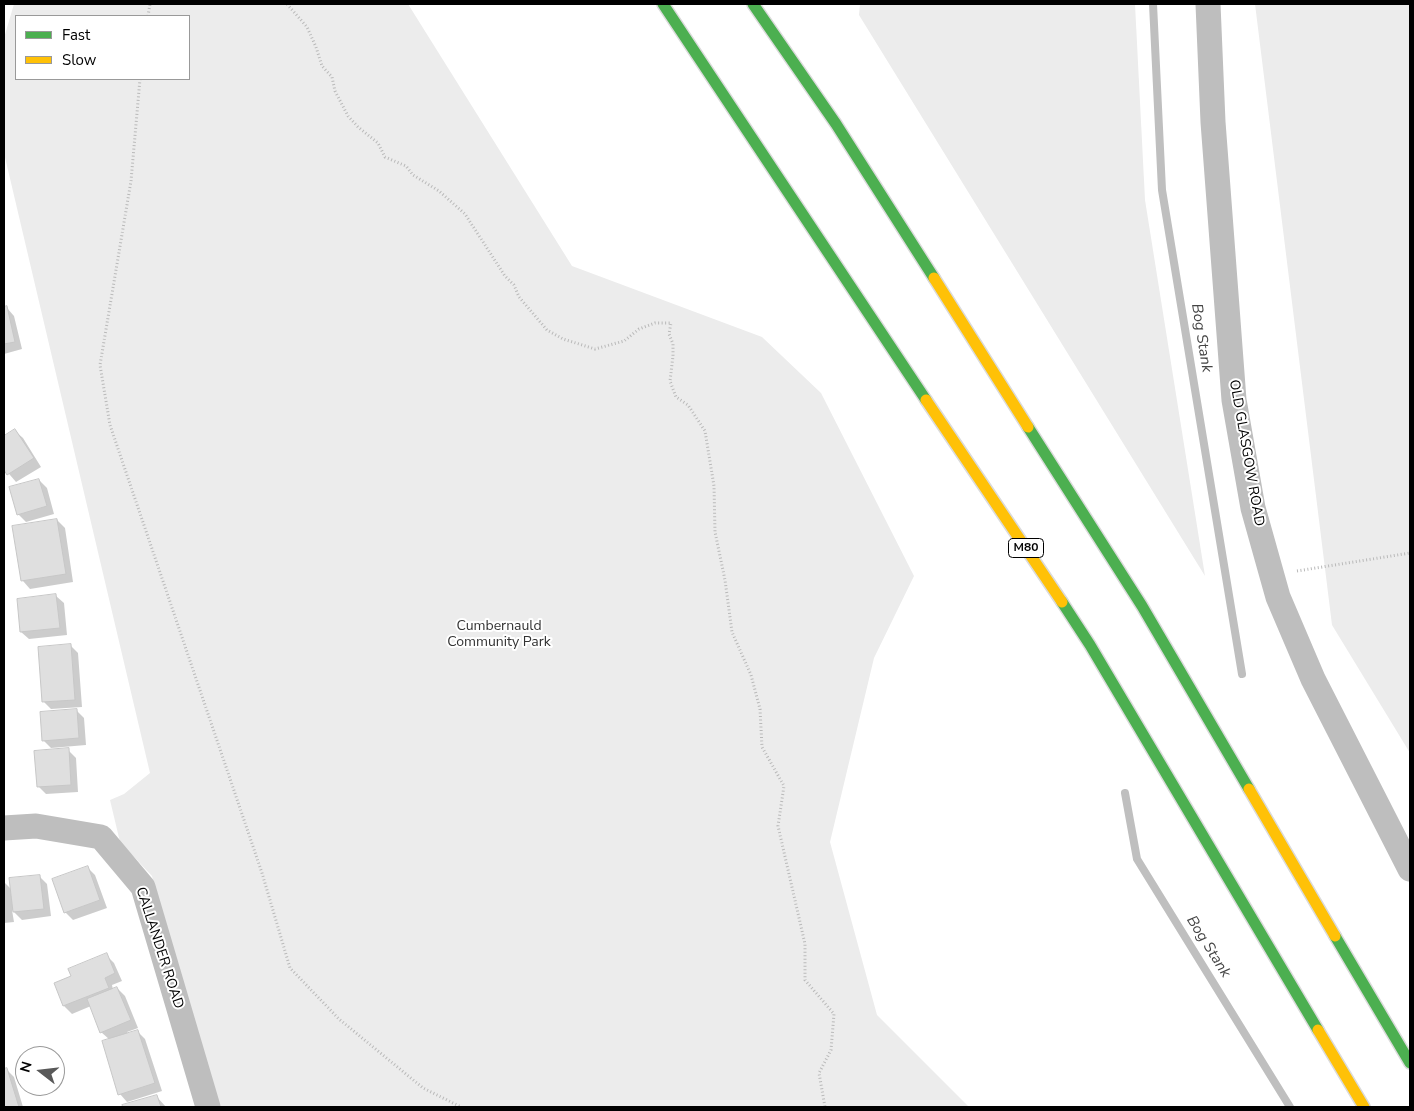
<!DOCTYPE html>
<html>
<head>
<meta charset="utf-8">
<style>
	body { margin:0 }
	#map { position:relative; width:1414px; height:1111px; overflow:hidden; background:#fff; font-family:"Nunito Sans",sans-serif }
	canvas { display:block }
	.frame { position:absolute; inset:0; border:5px solid #000; pointer-events:none }
	.legend { position:absolute; left:15px; top:15px; width:175px; height:65px; box-sizing:border-box; background:#fff; border:1px solid #999; margin:0; padding:6px 9px; list-style:none; font-size:15px; color:#000 }
	.legend li { display:flex; align-items:center; gap:10px; height:25px }
	.legend b { width:25px; border:1px solid #999 }
	.north { position:absolute; left:15px; top:1046px; width:50px; height:50px; box-sizing:border-box; background:#fff; border:1px solid #999; border-radius:50%; rotate:286deg; font-size:14px; font-weight:700; line-height:20px; text-align:center; color:#000 }
	.north::after { content:''; display:block; margin:auto; width:18px; height:22px; background:#595959; clip-path:polygon(50% 0,100% 100%,50% 72%,0 100%) }
</style>
</head>
<body>
<div id="map">
<canvas width="1414" height="1111"></canvas>
<div class="frame"></div>
<ul class="legend">
<li><b style="height:6px;background:#4caf50"></b>Fast</li>
<li><b style="height:6px;background:#ffc107"></b>Slow</li>
</ul>
<div class="north">N</div>
</div>
<script>
const context = document.querySelector('canvas').getContext('2d');
context.lineJoin = 'round';
function fill(path, color) {
  context.fillStyle = color;
  context.fill(path, 'evenodd');
}
function trace(path, color, width, dash) {
  context.strokeStyle = color;
  context.lineWidth = width;
  context.lineCap = dash ? 'butt' : 'round';
  context.setLineDash(dash || []);
  context.stroke(path);
}
function drawText(font, color, halo, rows, align = 'center') {
  context.font = font + ' "Nunito Sans",sans-serif';
  context.lineWidth = 4;
  context.setLineDash([]);
  context.textBaseline = 'middle';
  context.strokeStyle = halo;
  context.fillStyle = color;
  for (const [text, x, y, turn = 0] of rows) {
    context.save();
    context.translate(x, y);
    context.rotate((+turn || 0) * Math.PI / 180);
    context.textAlign = isNaN(turn) ? turn : align;
    if (halo) context.strokeText(text, 0, 0);
    context.fillText(text, 0, 0);
    context.restore();
  }
}
fill(new Path2D(`
	M14 4H408L572 266 762 337 821 393 914 576 874 658 830 842 877 1015 969 1107H216L152 876 120 842 110 800 124 794 150 773 4 153V38ZM16 16H189V79H16Z
	M860 4H1135L1145 200 1205 576 859 15Z
	M1255 4H1410V753L1332 625Z`), '#ececec');
fill(new Path2D(`
	M4 308H7L14 316 22 349 4 354Z
	M15 431 23 438 41 467 16 482 4 468V438Z
	M39 480 47 488 54 514 26 522 18 514Z
	M57 520 65 528 73 582 30 589 23 581 14 527Z
	M56 596 64 603 67 635 29 639 21 632Z
	M70 645 78 653 82 707 51 709 44 702Z
	M76 710 84 718 86 745 51 748 43 740Z
	M68 750 76 758 78 792 46 794 38 786Z
	M88 868 95 875 107 908 73 920 65 912Z
	M39 876 47 884 51 916 22 920 12 910 14 922 4 923V882L12 890Z
	M106 955 114 963 122 981 112 985 113 990 117 988 125 996 138 1028 127 1032 128 1034 137 1031 145 1039 162 1091 127 1102 120 1094 110 1040 101 1032 91 1006 72 1014 64 1006 55 984 72 977Z
	M6 1069 14 1077 23 1107H4V1070Z
	M157 1097 166 1107H124V1106Z`), '#0003');
trace(new Path2D(`
	M1153 4 1162 190 1242 674
	M1125 793 1137 859 1290 1107`), '#bfbfbf', 8);
const building = new Path2D(`
	M7 306 15 342 4 344V307Z
	M15 429 34 458 7 475 4 470V436Z
	M39 479 47 506 17 515 9 487Z
	M57 519 66 574 21 581 12 526Z
	M56 594 60 628 20 632 17 599Z
	M71 644 75 700 42 702 38 647Z
	M77 709 79 738 42 741 40 712Z
	M69 748 71 785 37 787 34 751Z
	M88 866 100 900 64 913 52 879Z
	M40 875 44 909 13 912 9 878Z
	M107 953 115 973 105 978 109 988 63 1006 54 983 71 976 68 969Z
	M117 987 131 1020 100 1033 87 999Z
	M138 1030 155 1083 118 1095 102 1041Z
	M7 1068 19 1107H4V1069Z
	M157 1095 161 1107H123L122 1105Z`);
fill(building, '#dfdfdf');
trace(building, '#c7c7c7', 1);
const fast = new Path2D(`
	M663 4 926 400
	M753 4 836 124 934 278
	M1028 427 1142 606 1249 789
	M1062 602 1090 645 1318 1030
	M1335 936 1410 1063`);
const slow = new Path2D(`
	M934 278 1028 427
	M926 400 1062 602
	M1249 789 1335 936
	M1318 1030 1364 1107`);
trace(fast, '#dbdbdb', 14);
trace(slow, '#dbdbdb', 14);
trace(new Path2D(`
	M287 4 307 27 316 47 322 66 332 77 335 91 348 116 358 127 378 143 385 157 406 166 413 175 439 191 465 214 505 276 514 285 519 297 547 330 563 339 595 349 624 341 639 329 655 323H671L669 334 673 344V356L670 381 676 397 688 405 705 431 714 486 715 532 725 580 732 632 751 675 760 709 762 747 784 786 778 826 805 944V980L834 1014 831 1050 819 1073 825 1107
	M148 16 150 4
	M140 79 131 181 100 365 110 425 262 873 290 968 339 1019 423 1088 461 1107
	M1297 571 1410 553`), '#b9b9b9', 3, [1, 2.5]);
trace(new Path2D(`
	M1208 4 1213 122 1234 400 1253 508 1278 597 1313 679 1410 869
	M4 828 36 826 101 837 143 887 208 1107`), '#bebebe', 25);
trace(fast, '#4caf50', 11);
trace(slow, '#ffc107', 11);
for (const [x, y, w] of [
	[1026,548,35]
]) {
  const box = new Path2D();
  box.roundRect(x - w / 2, y - 9.5, w, 19, 4);
  context.fillStyle = '#fff';
  context.fill(box);
  trace(box, '#000', 1);
}
drawText('bold 12px', '#000', null, [
	["M80",1026,548]
]);
drawText('14px', '#000', '#fff', [
	["OLD GLASGOW ROAD",1246,453,80],
	["CALLANDER ROAD",159,948,72]
]);
drawText('14px', '#333', '#fff', [
	["Cumbernauld",499,627],
	["Community Park",499,643]
]);
drawText('italic 15px', '#444', '#fff', [
	["Bog Stank",1201,338,81],
	["Bog Stank",1208,947,58]
]);
</script>
</body>
</html>
